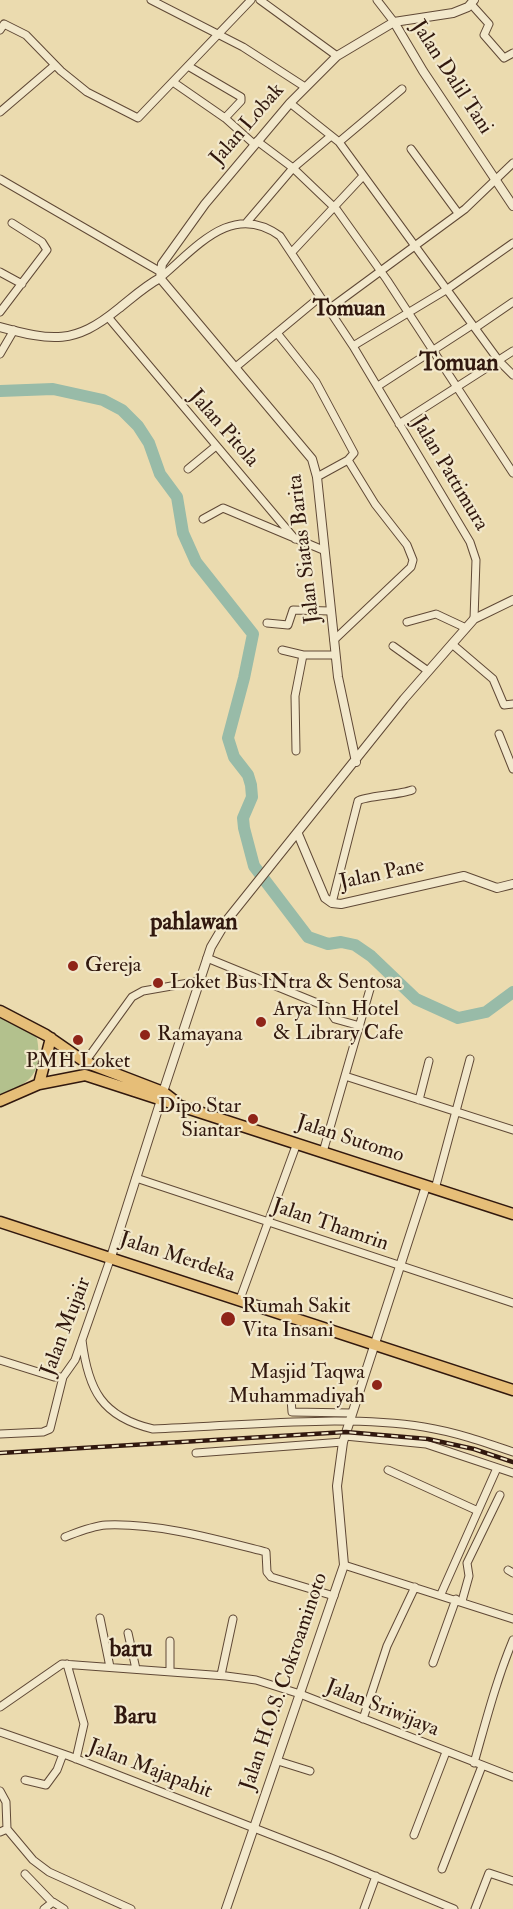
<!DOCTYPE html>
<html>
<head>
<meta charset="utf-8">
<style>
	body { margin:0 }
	canvas { display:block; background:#ebdbaf }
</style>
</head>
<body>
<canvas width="513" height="1909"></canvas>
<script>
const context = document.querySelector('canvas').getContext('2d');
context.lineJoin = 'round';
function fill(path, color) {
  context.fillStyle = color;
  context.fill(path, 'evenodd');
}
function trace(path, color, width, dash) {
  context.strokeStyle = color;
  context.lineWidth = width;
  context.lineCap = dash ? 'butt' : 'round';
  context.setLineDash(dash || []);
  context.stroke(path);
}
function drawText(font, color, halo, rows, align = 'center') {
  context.font = font + ' "IM FELL Double Pica",serif';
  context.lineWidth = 4.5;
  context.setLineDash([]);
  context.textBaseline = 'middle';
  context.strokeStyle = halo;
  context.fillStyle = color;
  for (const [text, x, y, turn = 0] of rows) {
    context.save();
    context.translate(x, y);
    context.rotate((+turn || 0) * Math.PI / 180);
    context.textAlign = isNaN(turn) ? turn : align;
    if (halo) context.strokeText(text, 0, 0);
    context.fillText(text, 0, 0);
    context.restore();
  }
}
fill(new Path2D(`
	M0 1017 26 1029 37 1038C43 1074 31 1082 0 1096Z`), '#b3c18d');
trace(new Path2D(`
	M0 391 53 389 103 400 122 410 138 426 149 443 160 474 177 497 183 533 196 562 253 634 244 678 228 738 234 757 248 775 251 785 252 797 243 818 244 828 254 866 308 937 328 944 341 942 355 945 371 956 416 999 458 1018 486 1012 513 992`), '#98bba8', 12);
const minor = new Path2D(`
	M151 0 243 47 305 87
	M260 0 337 56
	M377 0 394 22
	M471 4 489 24 484 35 504 58 513 53
	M0 30 4 24 26 35 61 71 87 92 138 118 251 0
	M188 66 241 97V101L225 118
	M173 82 225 118 254 144
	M290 103 339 142 499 361 513 375
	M0 112 55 65
	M257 141 293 168 337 210 387 280 513 473
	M339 142 402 89
	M411 149 458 213
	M0 179 159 271
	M247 222 293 168 331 136
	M292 252 363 176
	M0 272 22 284
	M160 278C196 248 232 201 280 236L353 346 470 542 476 560 474 619
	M329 309 465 209 513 163
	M0 312 47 250 42 242 12 223
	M108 317 295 539
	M475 328 513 302
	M277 333 316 382 354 453 348 460 317 477
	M353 346 446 290 513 243
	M0 354 14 330
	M237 366 320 297
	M378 386 472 325
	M399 424 513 351
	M188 469 216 446
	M203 519 223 508 323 550
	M407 622 436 614 466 628
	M267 623 288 625 293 610 330 611
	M334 640 411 567 413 560 407 545 375 504 348 460
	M452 644 493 679 504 705 513 704
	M393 646 428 671
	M282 650 303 655
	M499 734 513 769
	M296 751 295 696 303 655H335
	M332 903 358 801C365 796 400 795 412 790
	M207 958 327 1007 335 1019 360 1026
	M85 1062 132 997 143 991 200 981
	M345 1076 513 1130
	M419 1100 429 1061
	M323 1152 370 989
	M136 1178 513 1303
	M435 1189 470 1059
	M240 1299 297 1143
	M82 1340C88 1390 102 1417 153 1429 238 1426 342 1414 424 1427 455 1432 484 1442 513 1452
	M0 1360 54 1377H63
	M291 1399 292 1412 351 1413
	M0 1434 43 1432 50 1429 63 1377 75 1360 111 1257
	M345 1436 426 1444 513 1473
	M196 1453 343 1442
	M388 1470 478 1511
	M65 1537C78 1532 92 1526 106 1525 159 1523 215 1539 266 1552L267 1572 271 1577 334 1596
	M344 1565 513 1619
	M508 1570 513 1573
	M441 1594 497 1468
	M462 1601 469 1576 467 1563 500 1495
	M100 1618 110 1667
	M128 1633 136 1669
	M170 1641V1671
	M433 1663 456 1599
	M67 1664 84 1724 76 1759
	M221 1675 233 1619
	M0 1707 62 1664 226 1676 256 1680 300 1694 513 1777
	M363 1719 387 1646 415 1587
	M0 1732 69 1756 331 1858 454 1909
	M278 1761 310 1771
	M474 1763C486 1721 496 1681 513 1640
	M25 1780 46 1785 57 1770 63 1754
	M0 1791 6 1802 7 1829
	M0 1832 7 1829 33 1860 49 1872 131 1909
	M414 1835 446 1752
	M442 1869 482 1766
	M25 1874 52 1902
	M44 1909 53 1902 64 1909
	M364 1909 376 1876
	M475 1909 489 1873 513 1881`);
const tertiary = new Path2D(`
	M394 22 423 71 513 206
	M160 278 312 459 317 477 338 677 356 762
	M160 278 162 264 205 204 290 103 337 56 394 22 453 13 468 7 474 0
	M0 327C52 341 74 345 118 309 132 298 145 286 160 278
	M298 834 325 898 332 903 341 904 464 876 497 888 513 884
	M163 1092 211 947 227 920 404 699 452 644 474 619 513 600
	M111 1257 161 1100
	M226 1909 344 1565 337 1486 343 1442 426 1186`);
const primary = new Path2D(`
	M0 1011 46 1035 85 1062 163 1092 176 1102
	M39 1084 51 1038
	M0 1101 39 1084 85 1075 513 1214
	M0 1222 513 1390`);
trace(minor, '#604936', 9);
trace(tertiary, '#604936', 10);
trace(primary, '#31180e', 13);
trace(minor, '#f2e8cb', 7);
trace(tertiary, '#f2e8cb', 8);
trace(primary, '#e6be78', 10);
const rail = new Path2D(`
	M0 1453 346 1432 428 1439 474 1449 513 1462`);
trace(rail, '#31180e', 4.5);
trace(rail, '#f2e8cb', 2, [7]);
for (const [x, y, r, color] of [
	[73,966,6,"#8f2418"],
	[158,983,6,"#8f2418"],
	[261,1022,6,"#8f2418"],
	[145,1035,6,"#8f2418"],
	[78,1040,6,"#8f2418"],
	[253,1119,6,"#8f2418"],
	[228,1319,8,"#8f2418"],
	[377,1385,6,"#8f2418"]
]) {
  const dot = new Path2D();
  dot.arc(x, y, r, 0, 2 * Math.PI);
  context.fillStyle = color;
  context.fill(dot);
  trace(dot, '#f2e8cb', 2);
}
drawText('21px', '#31180e', '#f2e8cb', [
	["Jalan Dalil Tani",451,78,57],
	["Jalan Lobak",248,125,-49],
	["Jalan Pitola",223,429,49],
	["Jalan Pattimura",449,474,59],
	["Jalan Siatas Barita",305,549,-97],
	["Jalan Pane",382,875,-12],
	["Jalan Sutomo",350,1140,18],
	["Jalan Thamrin",330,1226,19],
	["Jalan Merdeka",177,1258,18],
	["Jalan Mujair",67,1327,-69],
	["Jalan H.O.S. Cokroaminoto",285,1682,-71],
	["Jalan Sriwijaya",382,1709,22],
	["Jalan Majapahit",150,1770,21]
]);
drawText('21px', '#31180e', '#f2e8cb', [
	["Gereja",85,966],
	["Loket Bus INtra & Sentosa",170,983],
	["Arya Inn Hotel",273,1010],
	["& Library Cafe",273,1034],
	["Ramayana",157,1035],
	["PMH Loket",78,1062,"center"],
	["Dipo Star",241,1107,"right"],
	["Siantar",241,1131,"right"],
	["Rumah Sakit",242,1307],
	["Vita Insani",242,1331],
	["Masjid Taqwa",365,1373,"right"],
	["Muhammadiyah",365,1397,"right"]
], 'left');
drawText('bold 22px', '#31180e', '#f2e8cb', [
	["Tomuan",349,310],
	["Baru",135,1718]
]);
drawText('bold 24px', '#31180e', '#f2e8cb', [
	["Tomuan",459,365],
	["pahlawan",194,924],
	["baru",131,1651]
]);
</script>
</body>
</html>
